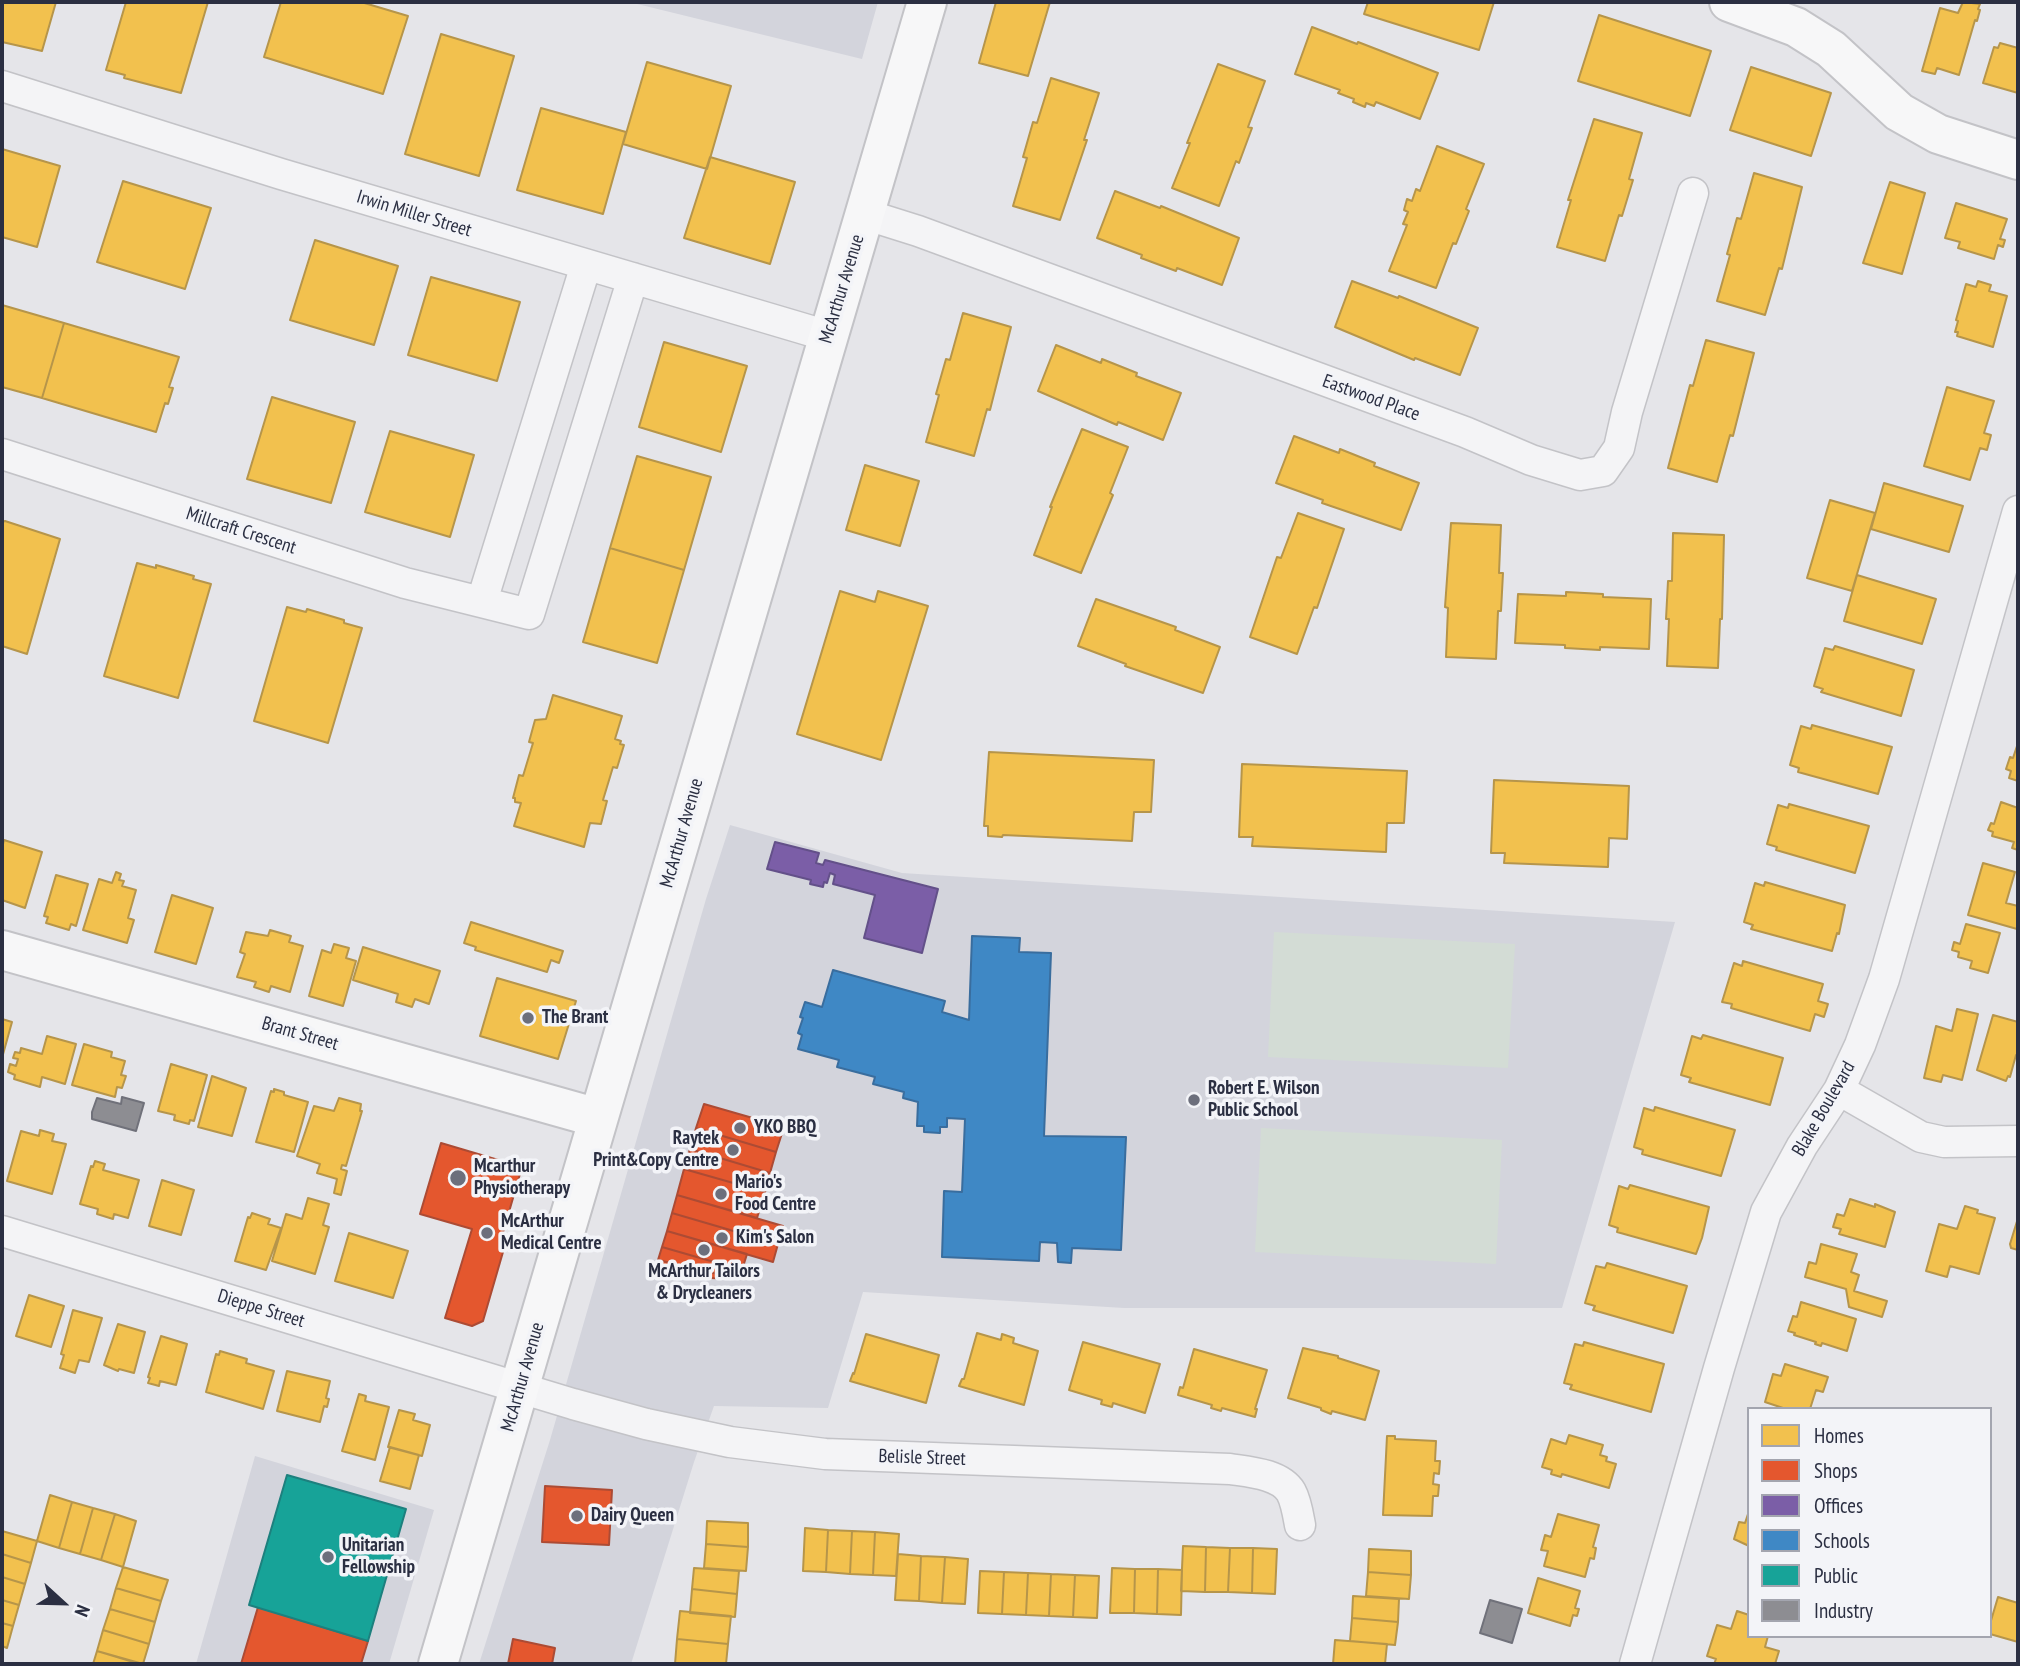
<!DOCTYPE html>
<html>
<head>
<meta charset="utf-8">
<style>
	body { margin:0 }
	#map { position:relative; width:2020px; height:1666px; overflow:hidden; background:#e5e5e9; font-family:"PT Sans Narrow",sans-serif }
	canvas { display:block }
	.frame { position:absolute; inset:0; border:4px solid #2b2f42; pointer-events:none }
	.legend { position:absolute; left:1747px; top:1407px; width:245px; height:231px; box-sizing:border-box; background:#f3f4f8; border:2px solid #a3a5af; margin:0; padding:9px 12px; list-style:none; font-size:21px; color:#2b2f42 }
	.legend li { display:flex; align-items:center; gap:14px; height:35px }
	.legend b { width:35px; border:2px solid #a3a5af }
	.north { position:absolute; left:28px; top:1568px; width:70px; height:70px; -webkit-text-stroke:5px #f3f4f8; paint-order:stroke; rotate:112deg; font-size:19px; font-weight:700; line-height:28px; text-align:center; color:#2b2f42 }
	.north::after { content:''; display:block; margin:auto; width:24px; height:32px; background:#2b2f42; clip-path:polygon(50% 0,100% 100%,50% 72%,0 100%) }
</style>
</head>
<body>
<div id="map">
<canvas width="2020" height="1666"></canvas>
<div class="frame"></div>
<ul class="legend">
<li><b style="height:19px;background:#f2c14e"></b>Homes</li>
<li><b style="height:19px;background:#e4572e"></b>Shops</li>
<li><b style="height:19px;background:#7b5ea7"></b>Offices</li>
<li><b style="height:19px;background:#3f88c5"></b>Schools</li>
<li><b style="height:19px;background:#17a398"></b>Public</li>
<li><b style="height:19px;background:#8d8d92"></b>Industry</li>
</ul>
<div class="north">N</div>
</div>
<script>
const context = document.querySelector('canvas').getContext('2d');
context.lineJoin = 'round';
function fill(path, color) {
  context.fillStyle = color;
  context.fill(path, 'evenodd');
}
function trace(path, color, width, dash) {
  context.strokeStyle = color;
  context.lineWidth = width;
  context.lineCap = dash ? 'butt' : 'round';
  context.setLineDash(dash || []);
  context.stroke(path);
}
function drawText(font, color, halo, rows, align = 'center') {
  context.font = font + ' "PT Sans Narrow",sans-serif';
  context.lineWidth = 7;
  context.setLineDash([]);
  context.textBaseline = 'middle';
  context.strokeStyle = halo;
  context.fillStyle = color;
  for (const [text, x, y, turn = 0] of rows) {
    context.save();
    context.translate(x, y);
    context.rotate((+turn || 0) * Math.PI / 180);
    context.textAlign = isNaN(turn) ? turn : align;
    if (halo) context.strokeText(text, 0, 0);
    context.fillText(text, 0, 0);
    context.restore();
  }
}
fill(new Path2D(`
	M629 2H878L862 59Z
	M730 825 902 873 1675 922 1562 1308H1124L863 1292 828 1408 714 1406 694 1462 631 1664H479L550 1440 706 899Z
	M255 1456 434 1510 389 1664H196Z`), '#d3d4dc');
fill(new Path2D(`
	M1274 932 1515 944 1508 1068 1268 1057Z
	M1261 1128 1502 1140 1496 1264 1255 1252Z`), '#d3dcd5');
const homes = new Path2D(`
	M2 2H56L42 51 2 42Z
	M126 2H208L181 93 124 78 125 75 106 70Z
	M281 2H361L408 16 383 94 264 57Z
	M996 2H1050L1028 76 979 63Z
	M1368 2H1494L1479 50 1364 14Z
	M1963 2 1980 4 1978 9 1980 10 1977 21 1975 20 1959 75 1937 68 1935 74 1922 71 1940 8 1958 13Z
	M1599 15 1711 51 1690 116 1578 81Z
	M1312 27 1357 44 1358 42 1438 73 1420 119 1376 102 1374 106 1366 103 1365 107 1353 102 1354 99 1338 93 1340 90 1295 74Z
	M441 34 514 56 479 176 405 154Z
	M2000 43 2018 48V93L1983 83 1994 47 1998 48Z
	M647 62 731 86 707 169 623 144Z
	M1218 64 1265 81 1248 127 1252 128 1239 163 1236 161 1219 206 1172 188 1190 143H1187Z
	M1751 67 1831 93 1811 156 1730 130Z
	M1051 78 1099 93 1084 140H1087L1060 220 1013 206 1027 158 1023 157 1033 122 1037 123Z
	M541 108 626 132 603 214 517 190Z
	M1594 119 1642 133 1629 179 1633 180 1622 216 1619 215 1605 261 1557 247 1571 200H1568Z
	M1437 146 1484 164 1466 209 1469 211 1456 244 1453 243 1436 288 1389 271 1407 225 1403 224 1408 212 1404 210 1407 199 1412 201 1416 189 1420 191Z
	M2 149 60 166 37 247 2 237Z
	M710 157 795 182 770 264 684 238Z
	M1754 173 1802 187 1782 269 1779 268 1765 315 1717 301 1730 255 1727 254 1737 218 1741 219Z
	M123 181 211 208 185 289 97 262Z
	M1890 182 1925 193 1902 274 1863 263Z
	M1115 191 1160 208 1161 206 1239 238 1222 285 1177 268 1176 271 1141 258 1142 255 1097 238Z
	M1956 203 2007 219 2000 239 2005 240 2003 247 1998 245 1994 259 1958 248 1960 242 1945 238Z
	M315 240 398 266 374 345 290 320Z
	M431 277 520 302 497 381 408 355Z
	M1352 281 1398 298 1399 296 1478 328 1460 375 1415 358 1414 360 1335 327Z
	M1978 281 1991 285 1989 291 2007 296 1993 347 1957 336 1958 332H1955L1958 321 1956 320 1966 284 1976 287Z
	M2 305 64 323 42 398 2 387Z
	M963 313 1011 327 990 410 987 409 974 456 926 442 939 395 936 394 946 359 950 360Z
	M64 323 179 357 169 387 173 388 168 404 165 403 156 432 42 398Z
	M1706 340 1754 353 1733 436 1730 435 1717 482 1668 468 1690 385 1693 386Z
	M664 342 747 366 721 452 639 427Z
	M1056 345 1101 363 1102 359 1137 373 1136 376 1181 393 1163 440 1118 422 1117 425 1038 391Z
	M1947 387 1994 401 1984 433 1991 435 1987 450 1980 448 1970 480 1924 466Z
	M272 397 355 422 331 503 247 479Z
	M1082 429 1128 447 1110 493 1113 495 1081 573 1034 555 1052 507H1050Z
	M390 431 474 455 450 537 365 512Z
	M1294 436 1339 453 1340 449 1375 463 1374 466 1419 483 1401 530 1322 503 1323 500 1276 483Z
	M637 456 711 477 684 570 610 548Z
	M865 465 919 481 900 546 846 530Z
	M1884 483 1963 506 1949 552 1871 529Z
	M1830 500 1875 513 1852 591 1807 578Z
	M1298 513 1344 529 1317 608 1314 607 1297 654 1250 637 1277 557 1281 558Z
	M5 521 60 539 27 654 2 646V522Z
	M1451 523 1501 525 1499 573H1503L1501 611H1498L1496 659 1446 657 1448 608 1445 607Z
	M1673 533 1724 535 1722 619H1720L1718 668 1667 666 1669 619H1666L1668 581H1672Z
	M610 548 684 570 657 663 583 642Z
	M137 563 156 568V565L194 576 193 579 211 584 178 698 104 676Z
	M1857 575 1936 599 1922 644 1844 621Z
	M840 591 875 602 878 591 928 606 881 760 797 734Z
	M1566 592 1603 594V597L1651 599 1649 649 1600 647V650L1565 648V645L1515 643 1518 594 1566 596Z
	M1096 599 1176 627 1175 630 1220 647 1203 693 1125 666 1126 664 1078 646Z
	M287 607 306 612 307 609 344 620V623L362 628 328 743 254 721Z
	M1835 646 1914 670 1901 716 1821 692 1823 689 1814 686 1825 648 1833 650Z
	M553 695 622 716 615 739 621 741 620 744 624 745 617 768 613 767 603 800 607 801 601 824 590 823 584 847 514 826 521 803 515 802V798H513L519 775 523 776 533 743 529 742 535 720 546 719Z
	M1812 725 1892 747 1878 794 1798 772 1799 768 1790 765 1801 726 1811 729Z
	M2018 743V781L2009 778 2011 771 2006 769 2010 757 2013 758Z
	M989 752 1154 760 1151 812H1134L1132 841 1003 835 1002 837 988 836V826H984Z
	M1242 764 1407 771 1404 823H1387L1386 852 1252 846 1253 837H1239Z
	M1494 780 1629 786 1627 839 1609 838 1608 867 1504 863 1505 853H1491Z
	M2001 802 2018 808V850L2012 848 2014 842 1992 836 1993 832 1988 830 1991 823 1994 824Z
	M1789 804 1869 826 1855 873 1776 850 1777 847 1767 844 1778 805 1788 808Z
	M4 840 42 852 25 908 2 900V848Z
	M1983 863 2015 872 2006 903 2018 906 2017 929 1968 915Z
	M116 872 121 874 119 880 124 881 122 886 136 890 128 918 134 920 127 943 83 930 99 879 112 883Z
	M56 875 88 884 76 926 71 924 69 930 46 923 48 917 44 916Z
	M1765 882 1845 905 1839 934 1837 933 1832 951 1751 929 1753 925 1744 922 1755 883 1764 886Z
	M172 895 213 908 196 964 155 952Z
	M471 922 563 951 559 963 551 960 547 972 475 950 476 947 464 943Z
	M1966 924 2000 933 1988 973 1970 968 1972 961 1958 957 1959 952 1952 950 1954 942 1960 944Z
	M270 930 291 936 289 942 303 946 290 992 271 986 269 992 254 987 256 982 237 977 245 954 240 952 246 932 268 936Z
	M334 944 349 948 346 958 356 961 343 1006 309 996 322 950 331 953Z
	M363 947 440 971 429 1004 415 999 412 1007 396 1002 398 994 353 980Z
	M1743 961 1823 984 1818 1001 1828 1004 1824 1017 1815 1014 1810 1031 1731 1008 1732 1004 1722 1002 1734 963 1742 966Z
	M497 978 576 1001 558 1059 480 1036Z
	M1957 1009 1978 1014 1962 1080 1943 1075 1941 1082 1924 1078 1936 1026 1952 1031Z
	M1993 1015 2018 1022V1055H2016L2010 1077 2008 1076 2006 1081 1977 1070Z
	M2 1019 12 1022 2 1058Z
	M1703 1035 1783 1058 1770 1105 1689 1082 1691 1078 1681 1075 1692 1036 1701 1039Z
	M47 1036 76 1044 65 1084 42 1077 40 1087 14 1079 15 1075 8 1072 10 1064 16 1066 18 1059 13 1058 15 1052 20 1053 21 1048 42 1054Z
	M84 1044 112 1052 111 1057 125 1061 121 1075 126 1076 122 1088 117 1087 115 1097 72 1085Z
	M171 1064 207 1075 194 1121 190 1120 189 1124 174 1120 175 1115 158 1111Z
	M212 1076 246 1088 232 1136 198 1127Z
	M274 1089 284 1092V1095L308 1102 294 1152 256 1142 271 1091 274 1092Z
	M339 1098 361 1104 360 1111H362L346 1166 342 1165 341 1169 347 1171 341 1195 334 1193 337 1179 317 1173 320 1164 297 1156 314 1106 334 1111Z
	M1655 1107 1735 1130 1721 1176 1642 1154 1643 1150 1634 1147 1644 1108 1654 1111Z
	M40 1130 54 1134 52 1141 66 1144 52 1194 7 1181 21 1131 39 1136Z
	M95 1161 105 1164 103 1170 139 1180 128 1218 114 1214 113 1219 97 1214 98 1209 80 1204 91 1166 93 1167Z
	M162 1180 194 1190 181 1235 149 1226Z
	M1630 1185 1709 1207 1702 1238 1696 1254 1617 1232 1618 1228 1609 1225 1619 1186 1628 1189Z
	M308 1198 329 1204 323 1225 329 1227 315 1274 272 1261 286 1214 302 1219Z
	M1850 1199 1875 1207V1204L1895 1212 1885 1247 1839 1234 1841 1229 1833 1227 1837 1214 1844 1216Z
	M1965 1206 1978 1210 1977 1213 1995 1218 1979 1274 1950 1266 1947 1277 1926 1271 1939 1224 1957 1229Z
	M252 1213 270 1219 268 1224 281 1228 266 1270 235 1261 248 1217 250 1218Z
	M2018 1218V1250L2011 1248 2010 1244Z
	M349 1233 408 1251 393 1298 335 1281Z
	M1821 1244 1857 1254 1851 1272 1859 1275 1854 1291 1887 1301 1882 1317 1849 1307 1846 1289 1805 1277 1809 1262 1816 1264Z
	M1607 1263 1687 1286 1673 1333 1593 1310 1595 1306 1585 1303 1596 1266 1605 1268Z
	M29 1295 64 1306 51 1347 16 1336Z
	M1801 1302 1856 1319 1847 1351 1822 1343 1821 1346 1815 1344 1816 1342 1794 1335 1795 1333 1788 1331 1793 1316 1797 1317Z
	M73 1310 102 1318 89 1362 79 1360 75 1373 60 1368 64 1355 61 1354Z
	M118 1324 145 1332 134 1373 119 1369 118 1371 104 1365Z
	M977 1333 1001 1340 1002 1334 1014 1338 1013 1343 1038 1351 1024 1405 959 1386 962 1379H964Z
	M866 1334 939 1355 926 1403 850 1381 853 1373 854 1374Z
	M161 1336 187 1344 176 1385 160 1381 159 1386 148 1383 150 1378 148 1377Z
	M1083 1342 1160 1364 1145 1413 1113 1403 1112 1407 1101 1404 1102 1400 1069 1390Z
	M1584 1342 1664 1364 1651 1412 1570 1389 1572 1385 1564 1383 1575 1344 1583 1346Z
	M1303 1348 1338 1356V1358L1379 1371 1365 1420 1332 1411 1331 1414 1321 1410V1408L1288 1398Z
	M1194 1349 1267 1370 1255 1409H1257L1255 1417 1222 1408 1221 1411 1211 1408 1212 1405 1178 1395 1180 1387 1183 1388Z
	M220 1351 247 1359 246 1363 274 1371 263 1409 206 1392 216 1354 219 1355Z
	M1785 1364 1828 1377 1823 1392 1816 1390 1810 1409H1786L1765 1402 1773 1374 1781 1376Z
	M287 1371 330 1381 326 1398 329 1399 327 1407 324 1406 320 1422 277 1411Z
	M359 1394 366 1396 365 1401 389 1407 375 1460 342 1451Z
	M399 1410 415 1414 413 1420 430 1425 422 1456 388 1447Z
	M1569 1435 1603 1445 1600 1455 1607 1457 1606 1461 1616 1464 1609 1488 1562 1474 1561 1477 1551 1474 1552 1470 1542 1467 1551 1439 1566 1444Z
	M1387 1436H1395V1439L1436 1441 1435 1461H1440L1439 1474 1434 1473 1433 1484 1439 1485 1438 1496H1433L1432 1516 1383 1515Z
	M390 1447 419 1455 410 1489 380 1481Z
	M50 1495 72 1502 59 1548 37 1541Z
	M72 1502 93 1508 80 1554 59 1548Z
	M93 1508 115 1514 101 1560 80 1554Z
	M1749 1511V1546L1734 1539 1739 1522 1745 1523Z
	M115 1514 136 1521 123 1567 101 1560Z
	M1558 1514 1599 1525 1593 1547 1596 1548 1594 1559 1590 1558 1585 1577 1544 1566 1548 1551 1541 1550 1545 1535 1551 1537Z
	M707 1521 748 1523V1547L706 1544Z
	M805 1528 828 1530 826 1572 803 1571Z
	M828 1530 852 1531 850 1574 826 1572Z
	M2 1531 37 1541 31 1563 2 1554Z
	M852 1531 875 1532 873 1575 850 1574Z
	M875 1532 899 1534 896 1576 873 1575Z
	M706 1544 748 1547 746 1571 704 1568Z
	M1183 1546 1206 1547 1205 1592 1181 1591Z
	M1206 1547 1230 1548 1228 1592H1205Z
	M1230 1548H1253L1252 1593 1228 1592Z
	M1253 1548 1277 1549 1275 1594 1252 1593Z
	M1369 1549 1411 1551V1575L1368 1572Z
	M2 1554 31 1563 25 1584 2 1577Z
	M898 1554 921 1556 919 1601 895 1600Z
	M921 1556 945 1557 942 1603 919 1601Z
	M945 1557 968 1559 965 1604 942 1603Z
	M123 1567 168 1580 161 1601 116 1588Z
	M694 1568 739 1571 737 1594 692 1589Z
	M1112 1568 1135 1569 1134 1613H1110Z
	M1135 1569H1158L1157 1614 1134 1613Z
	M1158 1569 1182 1570 1181 1615 1157 1614Z
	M980 1571 1004 1572 1002 1614 978 1613Z
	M1004 1572 1028 1573 1026 1615 1002 1614Z
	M1368 1572 1411 1575 1409 1599 1366 1596Z
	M1028 1573 1051 1574 1049 1616 1026 1615Z
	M1051 1574 1075 1575 1073 1617 1049 1616Z
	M1075 1575 1099 1576 1097 1618 1073 1617Z
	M2 1577 25 1584 19 1605 2 1600Z
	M1538 1578 1580 1591 1575 1608 1579 1609 1577 1616 1573 1615 1570 1626 1528 1613Z
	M116 1588 161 1601 155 1622 110 1609Z
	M692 1589 737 1594 735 1617 690 1613Z
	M1353 1596 1399 1599 1398 1622 1352 1618Z
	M1998 1597 2018 1603V1642L1990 1634V1624Z
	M2 1600 19 1605 13 1626 2 1623Z
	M110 1609 155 1622 149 1644 103 1630Z
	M680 1611 731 1616 728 1644 677 1639Z
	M1737 1611 1749 1615V1636H1768L1765 1647 1779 1651 1775 1664H1714L1716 1659 1707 1656 1717 1625 1731 1629Z
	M1352 1618 1398 1622 1395 1645 1350 1641Z
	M2 1623 13 1626 7 1648 2 1646Z
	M103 1630 149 1644 143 1664 97 1651Z
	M677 1639 728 1644 726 1664H675Z
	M1335 1640 1387 1644 1385 1664H1333Z
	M97 1651 140 1664H93Z`);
fill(homes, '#f2c14e');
trace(homes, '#b6954a', 2);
const shops = new Path2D(`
	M704 1104 784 1127 776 1152 696 1128Z
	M696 1128 776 1152 770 1173 690 1149Z
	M441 1143 522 1167 502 1236 503 1252 483 1321 472 1326 445 1318 472 1229 420 1214Z
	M690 1149 770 1173 765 1192 684 1169Z
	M684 1169 765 1192 757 1218 677 1195Z
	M677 1195 783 1226 778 1244 672 1213Z
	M672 1213 778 1244 773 1262 667 1231Z
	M667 1231 747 1254 742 1270 662 1247Z
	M662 1247 742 1270 739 1279 658 1260Z
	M658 1260 739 1279 653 1276Z
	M545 1486 612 1490 609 1545 542 1542Z
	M258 1607 368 1641 361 1664H241Z
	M513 1639 555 1648 552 1664H508Z`);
fill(shops, '#e4572e');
trace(shops, '#ac4b34', 2);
const offices = new Path2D(`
	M775 842 819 853 816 863 823 865 825 860 938 889 922 953 864 938 875 895 833 884 835 875 830 873 827 883 824 882 823 887 810 884 811 880 767 869Z`);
fill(offices, '#7b5ea7');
trace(offices, '#635089', 2);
const schools = new Path2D(`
	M972 936 1020 938 1019 952 1051 953 1044 1136 1126 1137 1121 1250 1072 1248 1071 1263 1058 1262 1057 1243 1040 1242 1039 1261 942 1257 944 1191 962 1192 965 1119 947 1118V1127H940V1133L924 1132V1126H917L918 1102 903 1098 904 1092 873 1084 875 1077 837 1067 839 1060 798 1049 802 1035 798 1033 803 1018 800 1017 805 1002 822 1007 833 970 945 1001 942 1012 969 1020Z`);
fill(schools, '#3f88c5');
trace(schools, '#396d9e', 2);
const public = new Path2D(`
	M287 1475 406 1509 368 1641 249 1605Z`);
fill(public, '#17a398');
trace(public, '#1d807e', 2);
const industry = new Path2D(`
	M122 1097 144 1103 136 1131 92 1119V1112L97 1098 121 1104Z
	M1490 1600 1522 1609 1512 1643 1480 1633Z`);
fill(industry, '#8d8d92');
trace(industry, '#70717a', 2);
const street = new Path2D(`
	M2 86 281 174 828 336
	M864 214 918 231 1465 432 1531 460 1580 475 1603 471 1619 448 1627 412 1693 193
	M2 454 405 583 529 614 633 278
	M482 601 586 265
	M1839 1090 1921 1137 1944 1142 2018 1141
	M2 1231 573 1404 646 1424 730 1442 825 1454 1230 1469C1250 1472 1280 1474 1291 1492 1296 1501 1298 1514 1300 1525
	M1635 1664 1719 1368 1766 1212 1802 1146 1839 1090 1860 1045 1884 979 2018 511`);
const secondary = new Path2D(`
	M1729 2 1796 27 1831 49 1899 112 1938 134 2018 160
	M2 950 598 1118
	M438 1664 927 2`);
trace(street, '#c3c3c7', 33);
trace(secondary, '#c3c3c7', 42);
trace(street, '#f4f4f6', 30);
trace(secondary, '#f7f7f8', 38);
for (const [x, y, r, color] of [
	[528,1018,7,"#6c6f7c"],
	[1194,1100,7,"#6c6f7c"],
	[740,1128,7,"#6c6f7c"],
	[733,1150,7,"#6c6f7c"],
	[458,1178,9,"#6c6f7c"],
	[721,1194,7,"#6c6f7c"],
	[487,1233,7,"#6c6f7c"],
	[722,1238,7,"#6c6f7c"],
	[704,1250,7,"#6c6f7c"],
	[577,1516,7,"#6c6f7c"],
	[328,1557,7,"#6c6f7c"]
]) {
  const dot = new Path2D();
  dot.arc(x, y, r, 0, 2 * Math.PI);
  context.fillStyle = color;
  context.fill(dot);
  trace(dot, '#f3f4f8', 2.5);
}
drawText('19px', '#2b2f42', '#f3f4f8', [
	["Irwin Miller Street",414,214,17],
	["McArthur Avenue",842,289,-73],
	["Eastwood Place",1371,398,20],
	["Millcraft Crescent",241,531,18],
	["McArthur Avenue",682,833,-74],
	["Brant Street",300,1034,16],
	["Blake Boulevard",1824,1109,-60],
	["Dieppe Street",261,1309,17],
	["McArthur Avenue",523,1377,-74],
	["Belisle Street",922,1458,2]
]);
drawText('bold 19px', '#2b2f42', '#f3f4f8', [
	["The Brant",542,1018],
	["Robert E. Wilson",1208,1089],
	["Public School",1208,1111],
	["YKO BBQ",754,1128],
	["Raytek",719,1139,"right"],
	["Print&Copy Centre",719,1161,"right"],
	["Mcarthur",474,1167],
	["Physiotherapy",474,1189],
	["Mario's",735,1183],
	["Food Centre",735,1205],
	["McArthur",501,1222],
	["Medical Centre",501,1244],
	["Kim's Salon",736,1238],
	["McArthur Tailors",704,1272,"center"],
	["& Drycleaners",704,1294,"center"],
	["Dairy Queen",591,1516],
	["Unitarian",342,1546],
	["Fellowship",342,1568]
], 'left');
</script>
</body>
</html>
